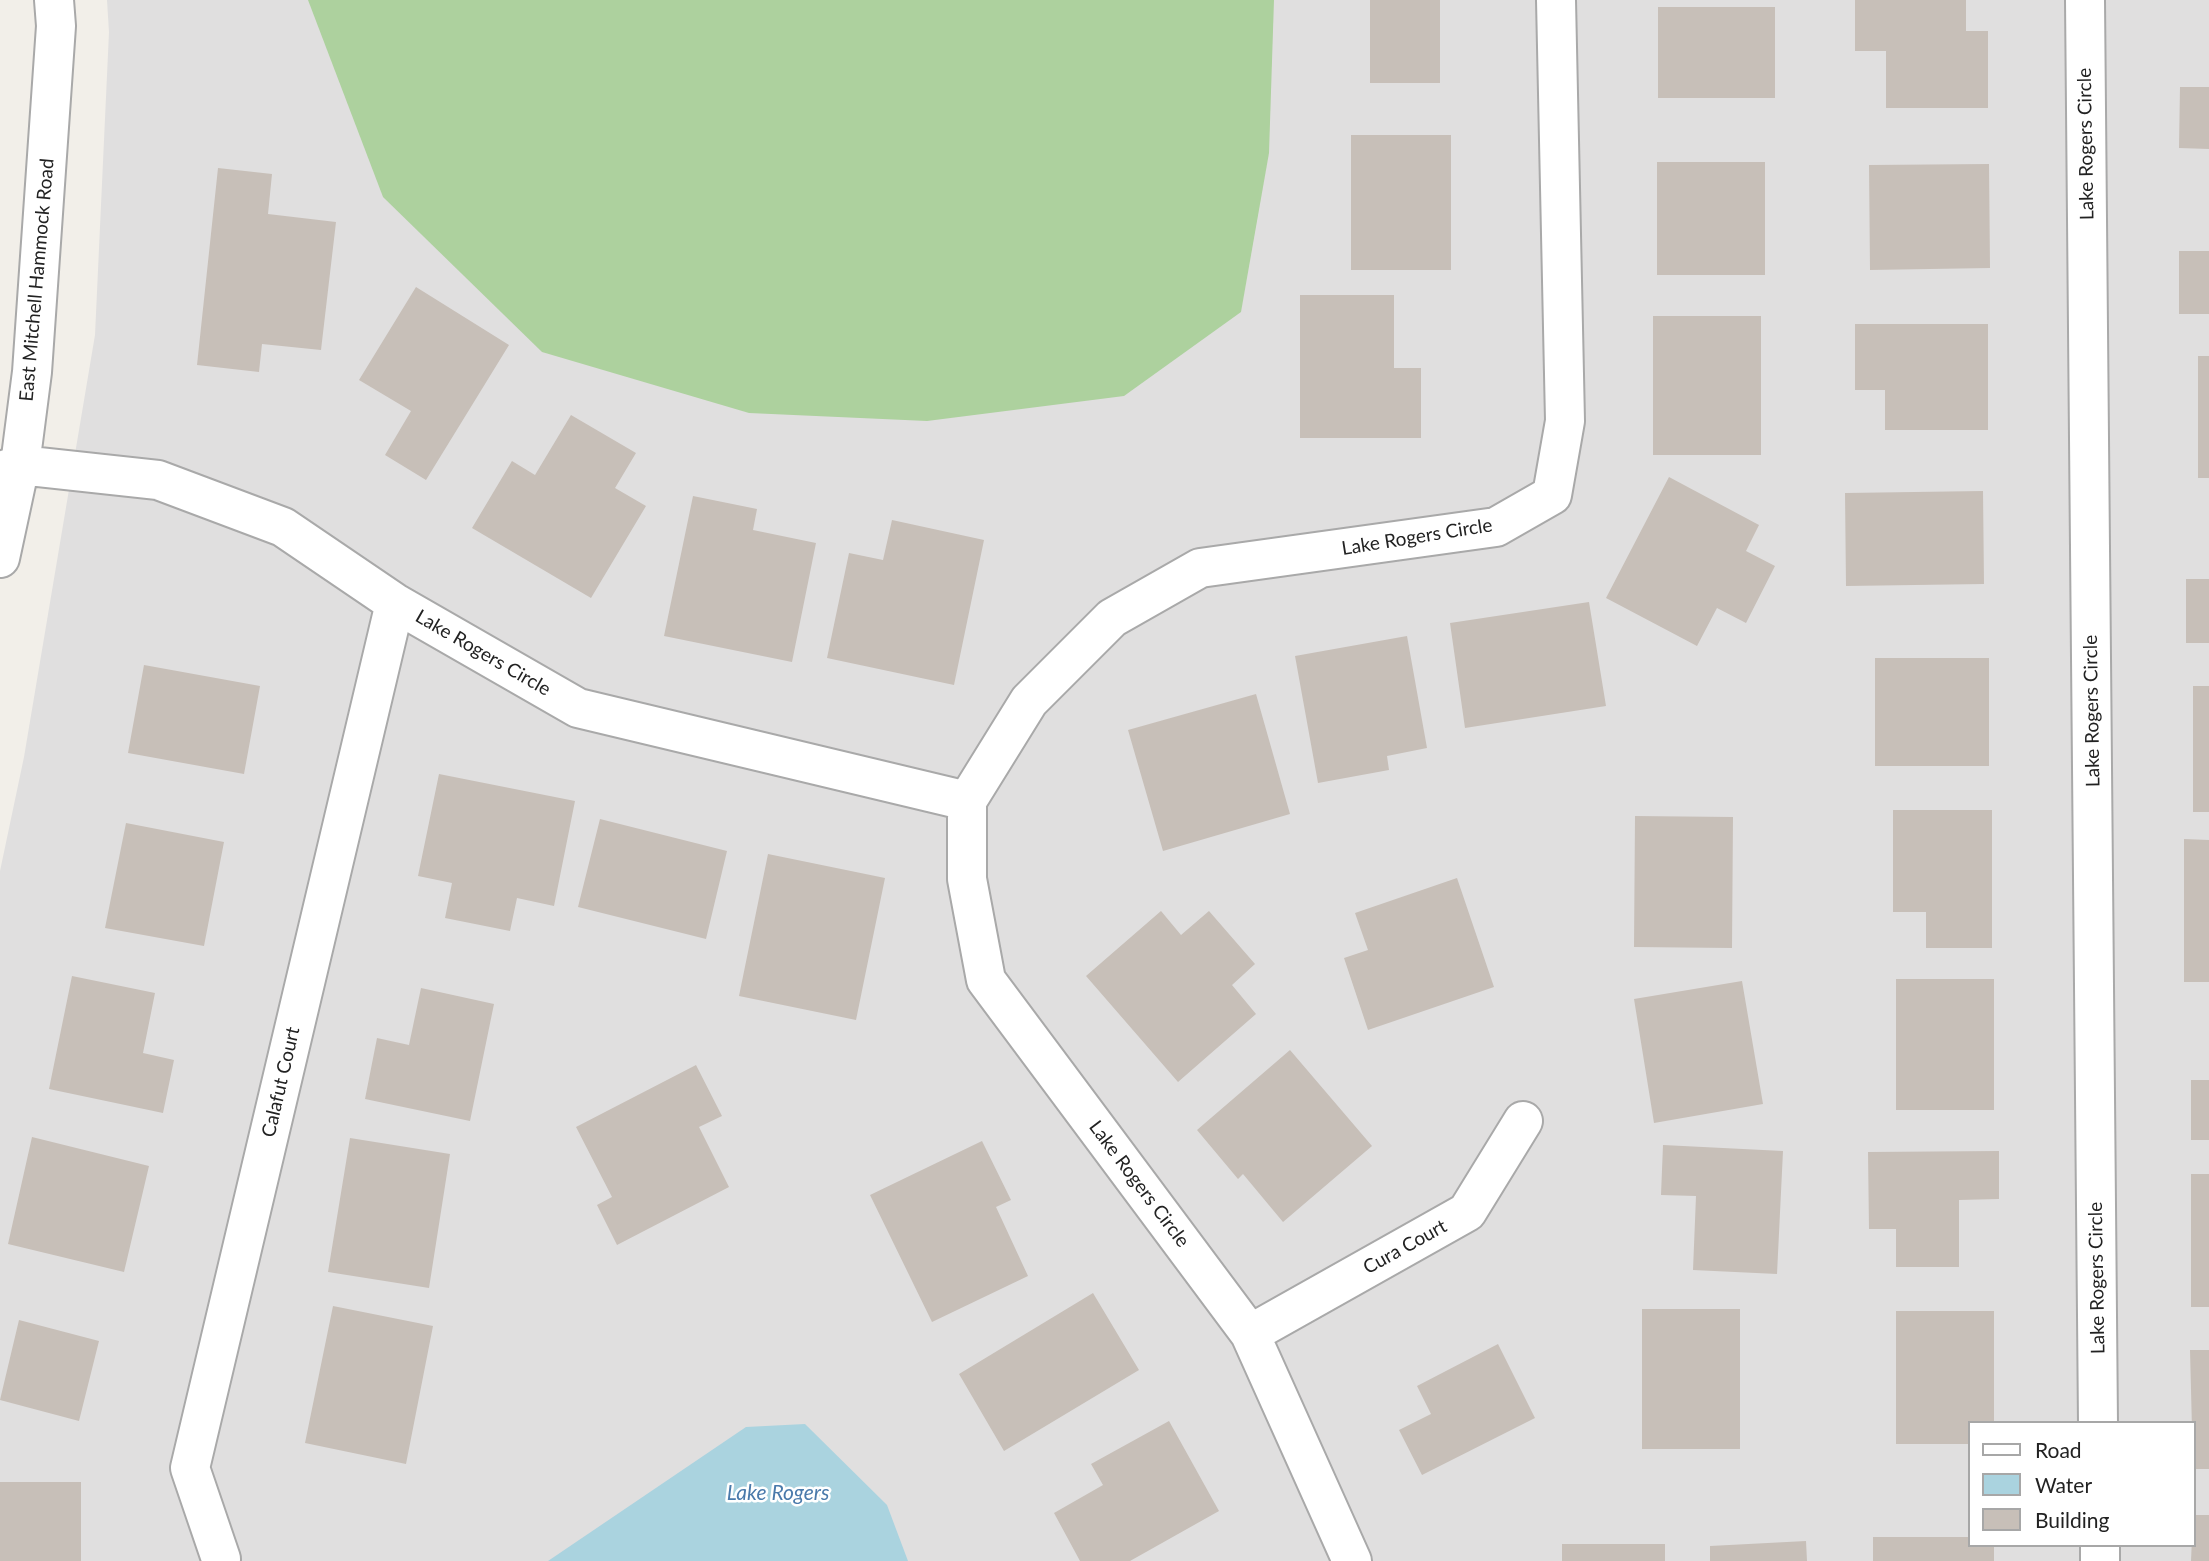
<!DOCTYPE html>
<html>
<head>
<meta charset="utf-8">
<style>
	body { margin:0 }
	#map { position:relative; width:2209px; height:1561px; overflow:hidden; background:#f2efe9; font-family:Lato,sans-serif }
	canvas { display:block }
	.legend { position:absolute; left:1968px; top:1421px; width:228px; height:126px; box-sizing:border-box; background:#fff; border:2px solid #a7a7a7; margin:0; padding:9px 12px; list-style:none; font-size:21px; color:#222 }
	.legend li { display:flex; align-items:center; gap:14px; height:35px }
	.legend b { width:35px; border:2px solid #a7a7a7 }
</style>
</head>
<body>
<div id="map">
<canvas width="2209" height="1561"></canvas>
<ul class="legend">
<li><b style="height:9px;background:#fff"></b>Road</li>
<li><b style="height:19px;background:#aad3df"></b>Water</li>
<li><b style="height:19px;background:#c7bfb8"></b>Building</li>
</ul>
</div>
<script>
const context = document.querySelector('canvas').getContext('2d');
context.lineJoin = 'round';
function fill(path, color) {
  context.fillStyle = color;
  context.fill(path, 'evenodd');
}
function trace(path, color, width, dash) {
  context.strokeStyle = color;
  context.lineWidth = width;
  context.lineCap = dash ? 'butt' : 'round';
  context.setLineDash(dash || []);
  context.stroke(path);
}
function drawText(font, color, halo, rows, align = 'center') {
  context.font = font + ' Lato,sans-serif';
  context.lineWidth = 5;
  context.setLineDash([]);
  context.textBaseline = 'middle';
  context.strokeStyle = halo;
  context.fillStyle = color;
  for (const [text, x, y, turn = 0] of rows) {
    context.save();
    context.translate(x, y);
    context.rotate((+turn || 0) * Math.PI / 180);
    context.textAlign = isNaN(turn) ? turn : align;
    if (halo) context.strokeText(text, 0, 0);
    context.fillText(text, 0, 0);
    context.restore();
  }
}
fill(new Path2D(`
	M107 0H2209V1561H0V871L24 757 95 335 109 32ZM1969 1423H2193V1545H1969Z`), '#e0dfdf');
fill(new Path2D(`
	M308 0H1274L1269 153 1241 312 1124 396 927 421 749 413 542 352 383 197Z`), '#add19e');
fill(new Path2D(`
	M805 1424 887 1505 908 1561H548L746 1427Z`), '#aad3df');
fill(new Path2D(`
	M1370 0H1440V83H1370Z
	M1855 0H1966V31H1988V108H1886V51H1855Z
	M1658 7H1775V98H1658Z
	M2180 87H2209V149L2179 148Z
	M1351 135H1451V270H1351Z
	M1657 162H1765V275H1657Z
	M1989 164 1990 268 1870 270 1869 165Z
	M218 168 272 174 268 214 336 222 321 350 262 344 259 372 197 365Z
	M2179 251H2209V314H2179Z
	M416 287 509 345 426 480 385 455 411 411 359 380Z
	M1300 295H1394V368H1421V438H1300Z
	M1653 316H1761V455H1653Z
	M1855 324H1988V430H1885V390H1855Z
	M2198 356H2209V478H2198Z
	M571 415 636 453 615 488 646 506 591 598 472 528 512 461 535 475Z
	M1669 477 1759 525 1746 551 1775 566 1746 623 1717 608 1697 646 1606 598Z
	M1983 491 1984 584 1846 586 1845 493Z
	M693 496 757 509 753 530 816 543 792 662 664 636Z
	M892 520 984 540 954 685 827 658 849 553 883 560Z
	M2186 579H2209V643H2186Z
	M1589 602 1606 706 1465 728 1450 623Z
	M1407 636 1427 748 1387 756 1389 770 1318 783 1295 656Z
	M1875 658H1989V766H1875Z
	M144 665 260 686 244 774 128 753Z
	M2193 686H2209V812H2193Z
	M1256 694 1290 814 1163 851 1128 730Z
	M439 774 575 801 554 906 517 898 510 931 445 918 452 883 418 876Z
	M1893 810H1992V948H1926V912H1893Z
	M1635 816 1733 817 1732 948 1634 947Z
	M600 819 727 851 706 939 578 907Z
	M126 823 224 842 204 946 105 928Z
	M2184 839 2209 840V982H2184Z
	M768 854 885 878 856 1020 739 996Z
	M1457 878 1494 987 1368 1030 1344 958 1368 950 1355 913Z
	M1161 911 1181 935 1209 911 1255 964 1232 985 1256 1014 1178 1082 1086 976Z
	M72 976 155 993 143 1053 174 1060 163 1113 49 1089Z
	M1896 979H1994V1110H1896Z
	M1742 981 1763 1104 1654 1123 1634 999Z
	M421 988 494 1004 470 1121 365 1099 377 1038 409 1045Z
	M1290 1050 1372 1146 1283 1222 1243 1174 1238 1179 1197 1130Z
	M696 1065 722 1116 699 1127 729 1187 617 1245 597 1205 612 1197 576 1127Z
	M2191 1080H2209V1140H2191Z
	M32 1137 149 1166 124 1272 8 1244Z
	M350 1138 450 1154 429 1288 328 1272Z
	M982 1141 1011 1200 996 1207 1028 1276 932 1322 870 1195Z
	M1663 1145 1783 1151 1777 1274 1693 1270 1696 1196 1661 1195Z
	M1999 1151V1199L1959 1200V1267H1896V1229H1869L1868 1152Z
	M2191 1174H2209V1307H2191Z
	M1093 1293 1139 1370 1004 1451 959 1374Z
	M333 1306 433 1326 406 1464 305 1443Z
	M1642 1309H1740V1449H1642Z
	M1896 1311H1994V1423H1969V1444H1896Z
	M19 1320 99 1341 79 1421 0 1400Z
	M1498 1344 1535 1418 1422 1475 1399 1430 1431 1414 1417 1386Z
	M2190 1350H2209V1469H2193Z
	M1169 1421 1219 1511 1130 1561H1080L1054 1513 1103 1485 1091 1464Z
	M0 1482H81V1561H0Z
	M2193 1515H2209V1561H2191Z
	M1873 1537H1969V1545H1994V1561H1873Z
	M1806 1541 1807 1561H1710V1546Z
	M1562 1544H1665V1561H1562Z`), '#c7bfb8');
const minor = new Path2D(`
	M2085 0 2098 1423
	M0 471 20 465 158 480 283 527 395 603 578 708 967 801
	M0 558 20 465 32 372 56 26 54 0
	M1250 1334 1467 1212 1523 1121
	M2100 1545V1561
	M221 1559 190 1468 395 603
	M1352 1561 1250 1334 986 980 967 879V801L1029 701 1112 618 1200 568 1496 527 1552 495 1565 421 1556 0`);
trace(minor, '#a9a9a9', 42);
trace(minor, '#fff', 38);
drawText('19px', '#222', '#fff', [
	["Lake Rogers Circle",2086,144,-91],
	["East Mitchell Hammock Road",37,280,-85],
	["Lake Rogers Circle",1417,537,-9],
	["Lake Rogers Circle",483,653,30],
	["Lake Rogers Circle",2092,711,-91],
	["Calafut Court",281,1082,-77],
	["Lake Rogers Circle",1139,1184,53],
	["Cura Court",1405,1247,-29],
	["Lake Rogers Circle",2097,1278,-91]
]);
drawText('italic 21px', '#4a7aab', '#fff', [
	["Lake Rogers",778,1493]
]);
</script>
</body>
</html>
